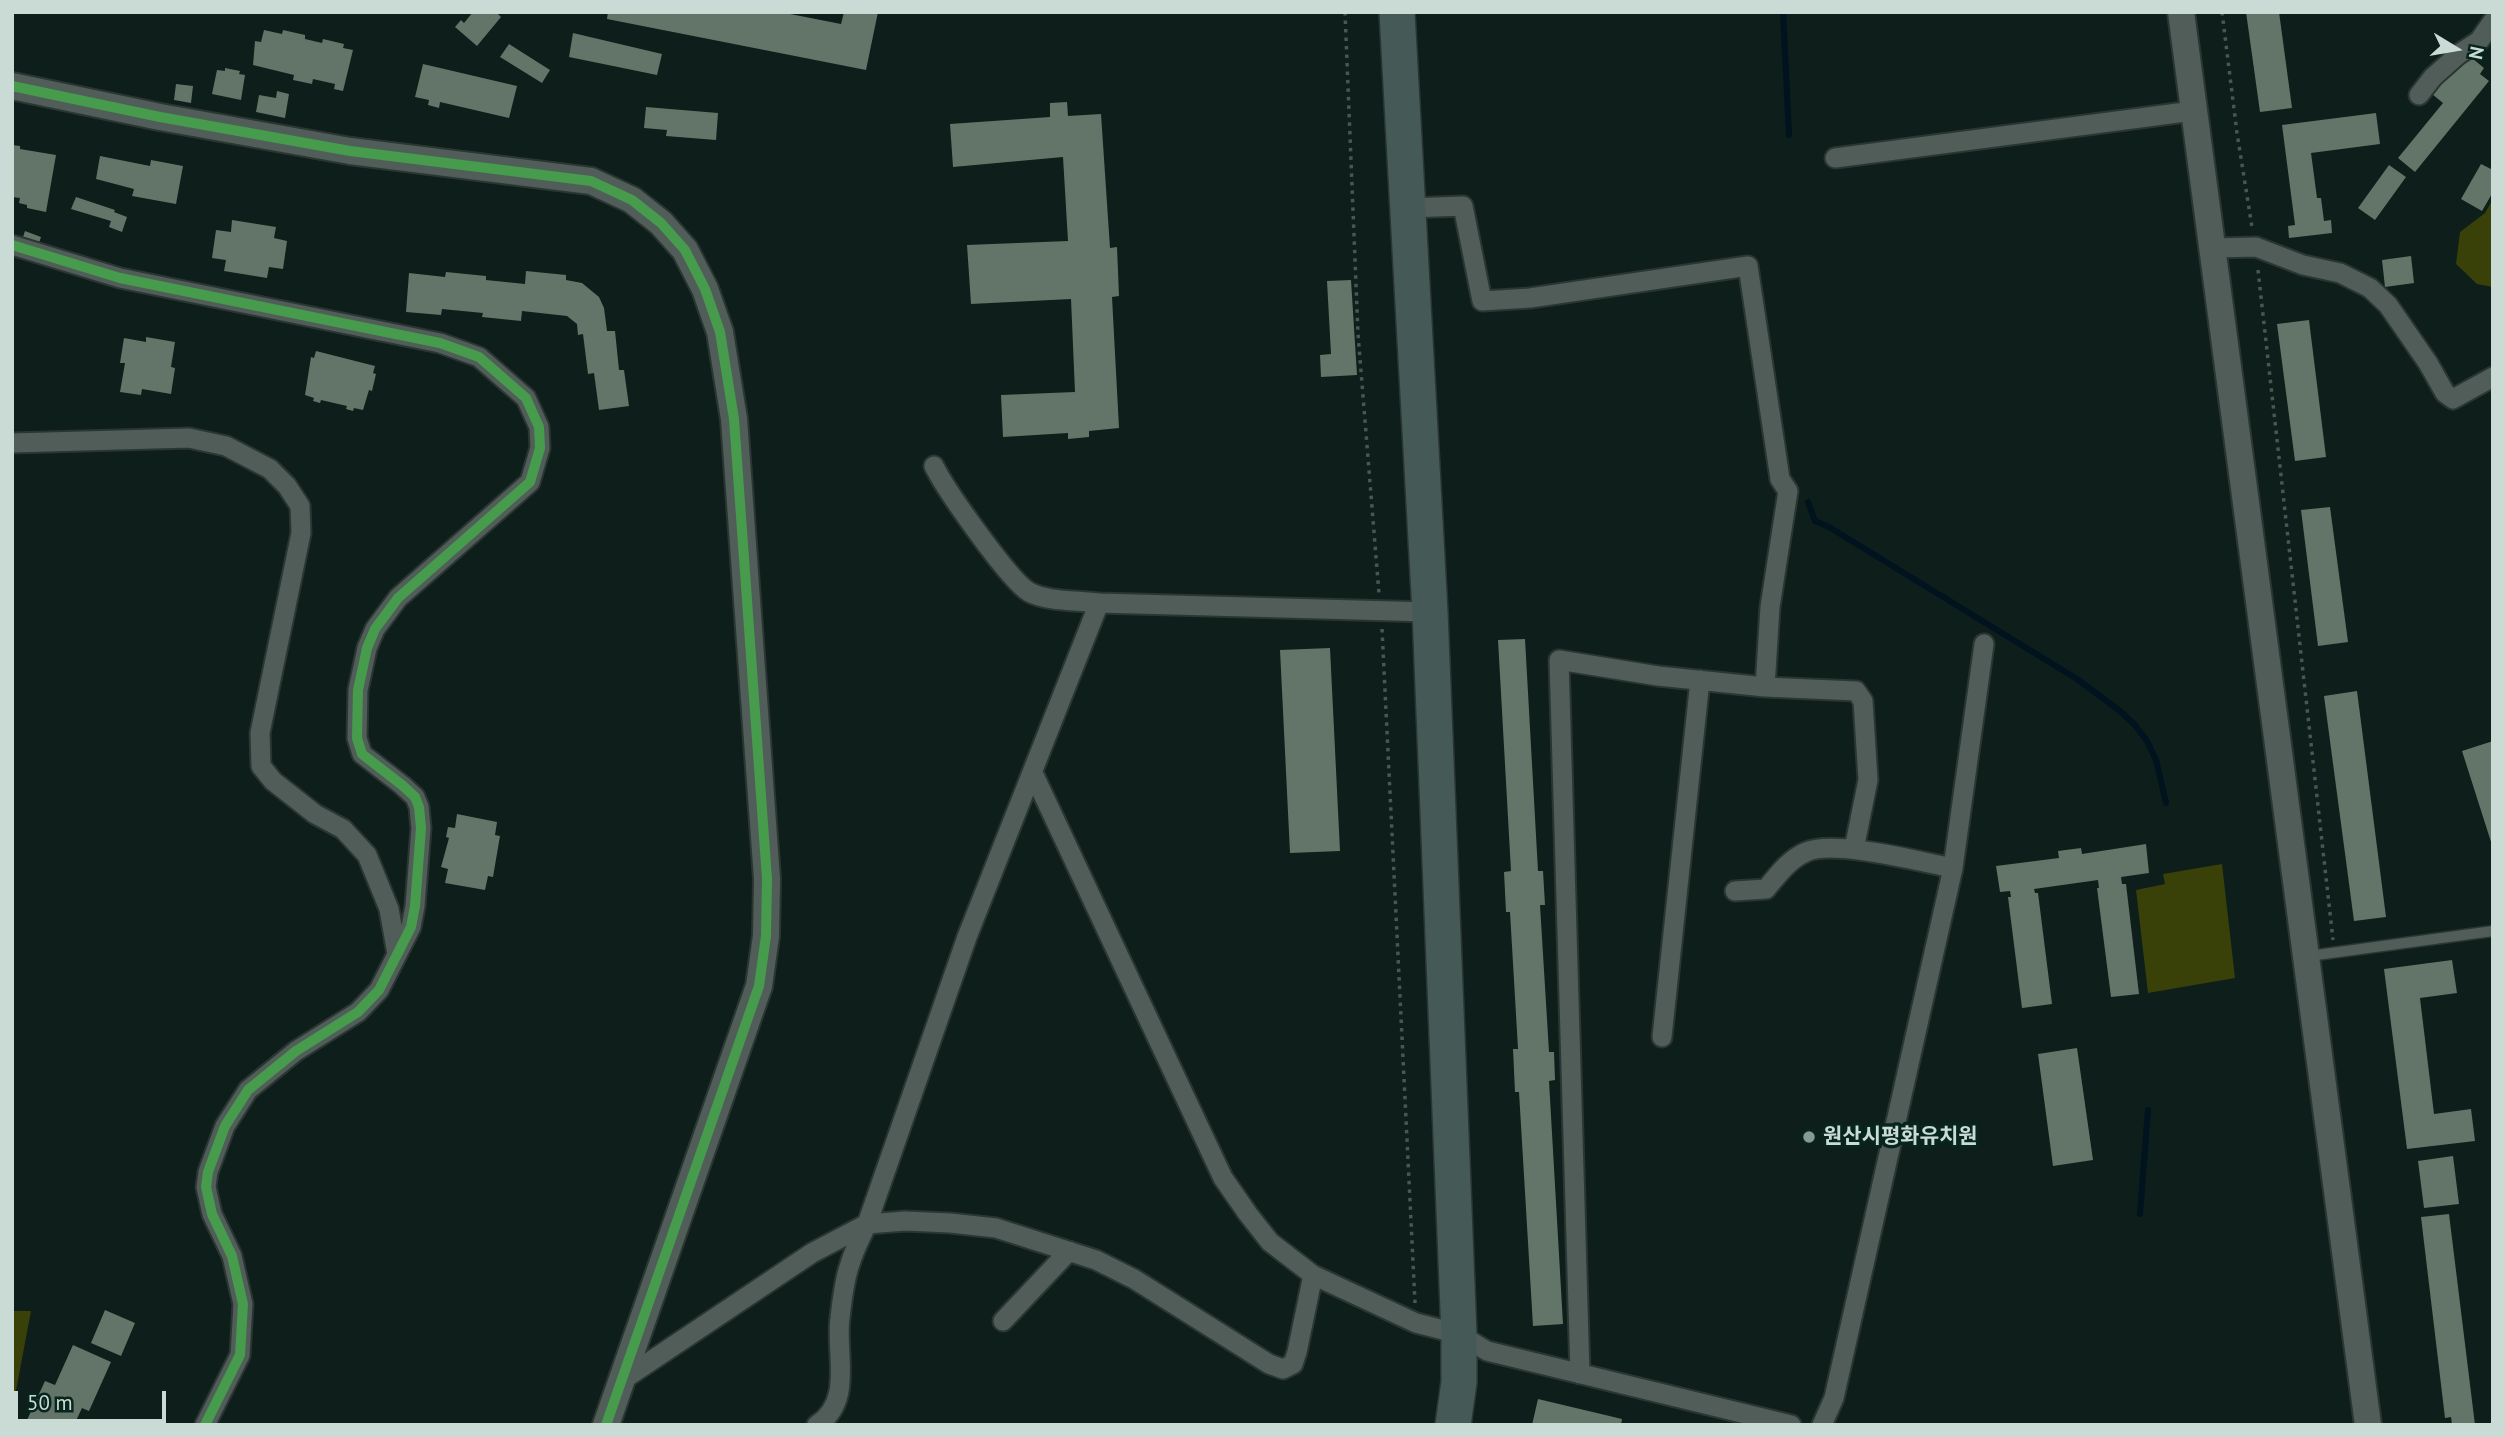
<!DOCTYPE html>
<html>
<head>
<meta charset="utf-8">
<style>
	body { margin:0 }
	#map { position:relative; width:2505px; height:1437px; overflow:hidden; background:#0e1e1a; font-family:"PT Sans",sans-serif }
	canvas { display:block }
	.frame { position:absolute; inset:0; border:14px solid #cadad5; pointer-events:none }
	.north { position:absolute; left:2421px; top:14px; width:70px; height:70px; -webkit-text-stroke:5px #07251d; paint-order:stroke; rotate:101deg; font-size:19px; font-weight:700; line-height:28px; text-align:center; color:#cadad5 }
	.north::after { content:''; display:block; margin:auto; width:24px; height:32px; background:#cadad5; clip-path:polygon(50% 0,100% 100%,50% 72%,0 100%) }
	.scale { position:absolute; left:14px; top:1391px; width:152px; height:32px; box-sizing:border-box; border:4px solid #cadad5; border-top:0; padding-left:9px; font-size:21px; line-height:24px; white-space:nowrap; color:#cadad5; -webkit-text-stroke:5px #07251d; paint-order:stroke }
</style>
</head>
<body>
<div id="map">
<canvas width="2505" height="1437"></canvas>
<div class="frame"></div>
<div class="north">N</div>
<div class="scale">50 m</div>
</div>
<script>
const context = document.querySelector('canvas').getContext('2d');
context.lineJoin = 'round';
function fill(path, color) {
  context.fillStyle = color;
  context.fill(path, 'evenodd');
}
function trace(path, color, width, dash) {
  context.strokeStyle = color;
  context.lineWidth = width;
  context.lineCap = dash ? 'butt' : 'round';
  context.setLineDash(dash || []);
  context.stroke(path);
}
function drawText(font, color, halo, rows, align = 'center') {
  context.font = font + ' "PT Sans","Noto Sans KR",sans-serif';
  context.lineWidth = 7;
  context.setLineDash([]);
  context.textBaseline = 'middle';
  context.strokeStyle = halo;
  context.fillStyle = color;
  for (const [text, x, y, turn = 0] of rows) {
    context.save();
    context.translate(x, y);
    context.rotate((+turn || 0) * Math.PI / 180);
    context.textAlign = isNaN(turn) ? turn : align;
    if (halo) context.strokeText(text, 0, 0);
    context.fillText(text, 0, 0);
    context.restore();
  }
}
fill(new Path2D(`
	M2493 199V287L2477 284 2456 264 2460 232 2485 213Z
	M2222 864 2235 978 2148 993 2136 890 2165 884 2163 874Z
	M12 1311H31L12 1412Z`), '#394109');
trace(new Path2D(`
	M1783 12 1789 135
	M1808 502 1815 521 1829 527 2077 679 2120 711 2135 725 2147 741 2156 760 2166 803
	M2140 1214 2148 1110`), '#01131e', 6);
fill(new Path2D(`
	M473 12H496L501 17 477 46 455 27 461 20 464 23Z
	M608 12H780L841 24 844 12H878L866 70 607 19Z
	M2246 12H2279L2292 108 2260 112Z
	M264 30 282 34 283 30 305 35V39L322 43 323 39 344 44 343 48 353 50 343 91 334 89 335 84 313 79 312 84 293 80 294 75 253 65 255 41 261 42Z
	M573 33 662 54 657 75 569 57Z
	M509 44 550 70 542 83 500 57Z
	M2466 53 2484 68 2480 74 2489 81 2415 172 2398 158 2443 103 2432 94Z
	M423 64 517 86 509 118 440 102 439 108 428 105 429 100 415 97Z
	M225 68 240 71 239 74 245 75 241 100 212 94 217 70 225 71Z
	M176 84 193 86 191 103 174 100Z
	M277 91 289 94 285 118 256 112 259 95 276 98Z
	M1067 102 1068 116 1101 114 1110 248 1117 247 1119 296 1112 297 1119 428 1089 431V437L1068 439V433L1003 437 1001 395 1075 392 1071 299 971 304 967 245 1068 241 1063 157 953 167 950 124 1050 117V103Z
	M646 107 718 113 716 140 666 136 667 130 644 128Z
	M2376 113 2380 144 2311 153 2317 198H2321L2324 221 2331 220 2332 233 2289 238 2288 226 2295 225 2282 125Z
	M12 145 20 146V149L56 155 46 212 27 208V205L19 203 20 198 12 197Z
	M100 156 150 166 151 160 183 166 176 204 132 196 134 189 96 179Z
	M2481 164 2493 170V192L2482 211 2461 199Z
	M2389 165 2406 177 2375 220 2358 208Z
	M76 197 115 210 114 212 127 217 122 232 109 227 111 221 71 209Z
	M232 220 276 227 274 238 287 241 283 269 269 267 267 278 224 271 226 260 212 258 216 230 231 232Z
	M25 231 41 237 37 249 21 243Z
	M2411 256 2414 283 2385 287 2382 260Z
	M526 271 566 275V280L582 283 599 297 604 308 607 331H615L619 370H624L629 406 599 410 594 373 588 374 583 334 578 335 577 324 567 316 522 311 521 321 482 317 483 313 442 309 441 315 406 312 409 273 445 277 446 272 486 276V280L525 284Z
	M1351 280 1357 375 1321 377 1320 355 1331 354 1327 281Z
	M2309 320 2326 457 2295 461 2277 324Z
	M146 337 175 342 171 367 175 368 171 394 142 389 141 395 120 392 125 363H120L124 338 146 342Z
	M316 351 375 366 373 373 376 374 372 391 369 390 363 410 354 408 353 411 346 409 347 406 321 400 320 403 313 401 314 398 305 395 311 357 314 358Z
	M2330 507 2348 642 2318 646 2301 510Z
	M1525 639 1538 871H1543L1545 905H1540L1549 1052H1554L1555 1080 1549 1081 1563 1324 1533 1326 1519 1092H1515L1513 1049H1518L1510 912H1506L1504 872 1511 871 1498 640Z
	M1330 648 1340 851 1290 853 1280 650Z
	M2357 691 2386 917 2354 921 2324 696Z
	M2493 741V845H2492L2462 751Z
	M457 814 497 822 495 835 500 836 493 877 488 876 485 890 445 883 448 869 441 867 449 838 446 837 448 827 455 828Z
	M2146 844 2149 873 2121 877 2122 884H2126L2139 994 2111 997 2097 888H2099L2098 880 2034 889 2035 893H2038L2052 1004 2022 1008 2008 897H2011L2010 891 2000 892 1996 866 2059 858 2058 851 2081 848 2082 854Z
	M2452 960 2457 993 2420 998 2434 1114 2471 1109 2475 1141 2407 1149 2384 969Z
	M2077 1048 2093 1160 2053 1166 2038 1054Z
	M2453 1156 2459 1204 2424 1208 2418 1161Z
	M2449 1214 2475 1425H2452L2451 1417 2445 1418 2421 1217Z
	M105 1310 135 1323 121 1356 91 1343Z
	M73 1345 111 1362 89 1411 82 1408 74 1425H37L27 1420 45 1381 55 1385Z
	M1538 1399 1622 1419 1621 1425H1532Z`), '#637568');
const lane = new Path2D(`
	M2309 956 2493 931`);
const street = new Path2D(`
	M2419 95 2433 77 2459 54 2479 41 2493 21
	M1835 158 2193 111
	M1408 208 1463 206 1482 301 1530 298 1748 266 1780 479 1788 491 1770 607 1765 687
	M12 245 120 278 440 343 479 357 526 398 539 427 540 448 530 482 398 598 375 629 367 648 358 690 357 738 362 754 402 785 415 797 419 807 421 828 415 906 411 927 379 990 358 1012 296 1051 248 1090 225 1126 208 1172 206 1187 212 1214 232 1256 243 1304 240 1355 205 1425
	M2213 248 2256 247 2303 265 2340 273 2370 288 2388 305 2428 363 2445 393 2453 399 2493 377
	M12 443 189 438 226 446 270 469 287 486 300 506 301 533 260 733 261 766 273 781 315 814 343 829 367 855 389 909 397 954
	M934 466C945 489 1009 580 1029 592 1048 602 1078 600 1099 603
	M1033 773 1223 1178 1248 1214 1270 1242 1313 1275 1416 1323 1459 1334 1487 1351 1791 1425
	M1735 891 1766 889C1778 875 1788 860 1806 852 1833 839 1921 862 1953 868
	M1662 1037 1700 680
	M1003 1321 1069 1251
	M1580 1374 1559 660 1658 676 1765 687 1856 691 1863 701 1868 780 1854 849
	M621 1381 812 1253 867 1224 905 1221 950 1223 996 1228 1096 1260 1134 1279 1269 1364 1283 1369 1293 1364 1297 1352 1313 1275
	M817 1425C854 1401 835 1353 840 1318 842 1301 844 1280 850 1264 854 1250 861 1237 867 1224L967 937 1099 603 1430 612
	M1822 1425 1834 1398 1953 868 1984 644`);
const secondary = new Path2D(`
	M2181 12 2368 1425
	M12 86 160 117 350 151 591 181 632 200 661 223 685 250 705 289 720 332 734 419 767 879 766 936 759 986 606 1425`);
const highway = new Path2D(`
	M1397 12 1430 612 1459 1334V1382L1453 1425`);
trace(lane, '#2b3633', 13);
trace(street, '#2b3633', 23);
trace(secondary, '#2b3633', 30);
trace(highway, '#2b3633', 38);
trace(new Path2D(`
	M1345 12 1358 334 1379 594
	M2222 12 2237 133 2252 227
	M2258 270 2333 940
	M1382 629 1415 1303`), '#4b5653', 3.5, [3.5, 5]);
trace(lane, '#515d59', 10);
trace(street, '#515d59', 19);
trace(secondary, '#515d59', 26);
trace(highway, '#455956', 35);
trace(new Path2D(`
	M12 86 160 117 350 151 591 181 632 200 661 223 685 250 705 289 720 332 734 419 767 879 766 936 759 986 606 1425
	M12 245 120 278 440 343 479 357 526 398 539 427 540 448 530 482 398 598 375 629 367 648 358 690 357 738 362 754 402 785 415 797 419 807 421 828 415 906 411 927 379 990 358 1012 296 1051 248 1090 225 1126 208 1172 206 1187 212 1214 232 1256 243 1304 240 1355 205 1425`), '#469c4c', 10);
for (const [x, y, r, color] of [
	[1809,1137,7,"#889894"]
]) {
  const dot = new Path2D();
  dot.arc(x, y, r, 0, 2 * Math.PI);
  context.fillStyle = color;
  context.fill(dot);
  trace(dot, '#07251d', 2.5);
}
drawText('bold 21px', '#cadad5', '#07251d', [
	["원산시평화유치원",1823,1137]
], 'left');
</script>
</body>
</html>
